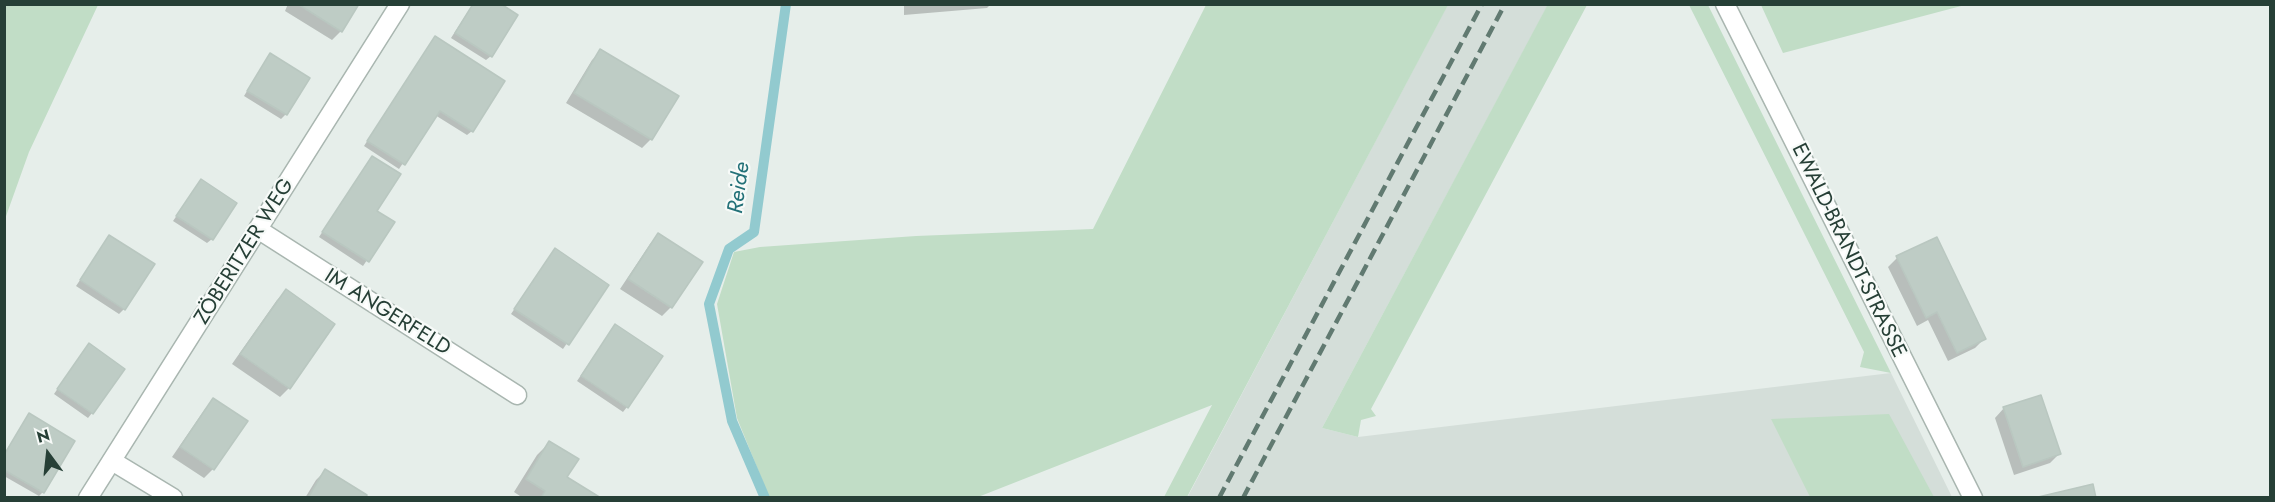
<!DOCTYPE html>
<html>
<head>
<meta charset="utf-8">
<style>
	body { margin:0 }
	#map { position:relative; width:2275px; height:502px; overflow:hidden; background:#e6eeea; font-family:Jost,sans-serif }
	canvas { display:block }
	.frame { position:absolute; inset:0; border:6px solid #263f36; pointer-events:none }
	.north { position:absolute; left:18px; top:424px; width:60px; height:60px; -webkit-text-stroke:4px #f7faf8; paint-order:stroke; rotate:345deg; font-size:16px; font-weight:700; line-height:24px; text-align:center; color:#263f36 }
	.north::after { content:''; display:block; margin:auto; width:21px; height:27px; background:#263f36; clip-path:polygon(50% 0,100% 100%,50% 72%,0 100%) }
</style>
</head>
<body>
<div id="map">
<canvas width="2275" height="502"></canvas>
<div class="frame"></div>
<div class="north">N</div>
</div>
<script>
const context = document.querySelector('canvas').getContext('2d');
context.lineJoin = 'round';
function fill(path, color) {
  context.fillStyle = color;
  context.fill(path, 'evenodd');
}
function trace(path, color, width, dash) {
  context.strokeStyle = color;
  context.lineWidth = width;
  context.lineCap = dash ? 'butt' : 'round';
  context.setLineDash(dash || []);
  context.stroke(path);
}
function drawText(font, color, halo, rows, align = 'center') {
  context.font = font + ' Jost,sans-serif';
  context.lineWidth = 4.5;
  context.setLineDash([]);
  context.textBaseline = 'middle';
  context.strokeStyle = halo;
  context.fillStyle = color;
  for (const [text, x, y, turn = 0] of rows) {
    context.save();
    context.translate(x, y);
    context.rotate((+turn || 0) * Math.PI / 180);
    context.textAlign = isNaN(turn) ? turn : align;
    if (halo) context.strokeText(text, 0, 0);
    context.fillText(text, 0, 0);
    context.restore();
  }
}
fill(new Path2D(`
	M1448 4 1548 5 1322 428 1358 437 1891 373 1952 497 1187 498Z`), '#d4ded9');
fill(new Path2D(`
	M5 4 98 5 29 152 5 219Z
	M1548 4 1587 5 1371 409 1376 416 1361 420 1358 437 1322 428Z
	M1206 5H1448L1187 497H1164L1212 405 978 497H769L737 418 717 304 734 252 760 247 916 236 1093 229Z
	M1689 5H1708L1891 373 1860 367 1864 352Z
	M1761 5H1965L1783 53Z
	M1889 414 1934 497H1810L1771 419Z`), '#c1ddc6');
fill(new Path2D(`
	M288 4H358L341 31 332 40 285 11Z
	M473 4H498L491 56 486 60 451 38Z
	M904 4H991L987 8 904 15Z
	M431 43 472 131 467 135 435 115 399 169 364 146Z
	M601 51 651 139 642 148 566 103 592 60Z
	M266 60 286 114 281 119 244 96Z
	M372 158 375 212 392 223 363 266 319 237Z
	M201 181 212 239 207 243 173 221Z
	M659 235 671 307 662 316 620 289 650 244Z
	M109 237 124 309 119 314 76 286Z
	M551 255 607 285 563 349 511 314Z
	M1897 258 1984 339 1975 348 1948 361 1928 320 1917 326 1888 267Z
	M286 291 333 325 289 388 280 397 232 364 277 300Z
	M611 331 627 407 623 412 577 381Z
	M84 350 92 413 88 418 54 394Z
	M214 400 245 422 213 469 204 478 172 457 205 409Z
	M2004 408 2059 454 2050 463 2014 475 1995 418Z
	M29 415 43 492 39 496 4 476V454Z
	M549 443 565 478 598 498H523L514 492 537 455Z
	M325 471 364 498H305L316 480Z`), '#0003');
trace(new Path2D(`
	M765 498 732 421 709 304 729 249 754 232 786 4`), '#92cacf', 10);
const building = new Path2D(`
	M298 4H359L342 32Z
	M473 4H501L518 15 492 57 455 33Z
	M435 36 505 81 473 132 440 111 405 165 367 141Z
	M600 49 679 96 652 140 574 93Z
	M270 53 310 78 287 115 247 91Z
	M372 156 401 174 377 211 395 222 369 262 322 232Z
	M201 179 237 203 213 240 176 216Z
	M658 233 703 262 672 308 628 279Z
	M109 235 155 264 125 310 80 280Z
	M1937 237 1986 339 1957 353 1937 312 1926 318 1896 256Z
	M555 248 609 285 569 345 514 309Z
	M286 289 335 324 290 389 240 354Z
	M615 324 663 356 628 408 581 376Z
	M89 343 125 369 93 414 57 389Z
	M2041 395 2061 454 2023 467 2003 407Z
	M213 398 248 421 214 470 180 447Z
	M29 413 75 441 44 493 4 470V455Z
	M549 441 579 459 567 477 601 498H541L545 491 526 479Z
	M325 469 367 495 366 498H308Z
	M2093 484 2096 498H2034Z`);
fill(building, '#beccc5');
trace(building, '#b9c7c0', 1.5);
const service = new Path2D(`
	M112 461 173 498`);
const minor = new Path2D(`
	M259 230 517 395`);
const tertiary = new Path2D(`
	M1725 4 1973 498
	M88 498 400 4`);
trace(service, '#a9b6b0', 21);
trace(minor, '#a9b6b0', 21);
trace(tertiary, '#a9b6b0', 21);
trace(service, '#fff', 18);
trace(minor, '#fff', 18);
trace(tertiary, '#fff', 18);
trace(new Path2D(`
	M1219 498 1482 4
	M1243 498 1505 4`), '#617a71', 4.5, [12, 6]);
drawText('21px', '#263f36', '#f7faf8', [
	["EWALD-BRANDT-STRASSE",1848,251,64],
	["ZÖBERITZER WEG",245,252,-58],
	["IM ANGERFELD",387,313,32]
]);
drawText('italic 22px', '#237178', '#f7faf8', [
	["Reide",740,188,-82]
]);
</script>
</body>
</html>
